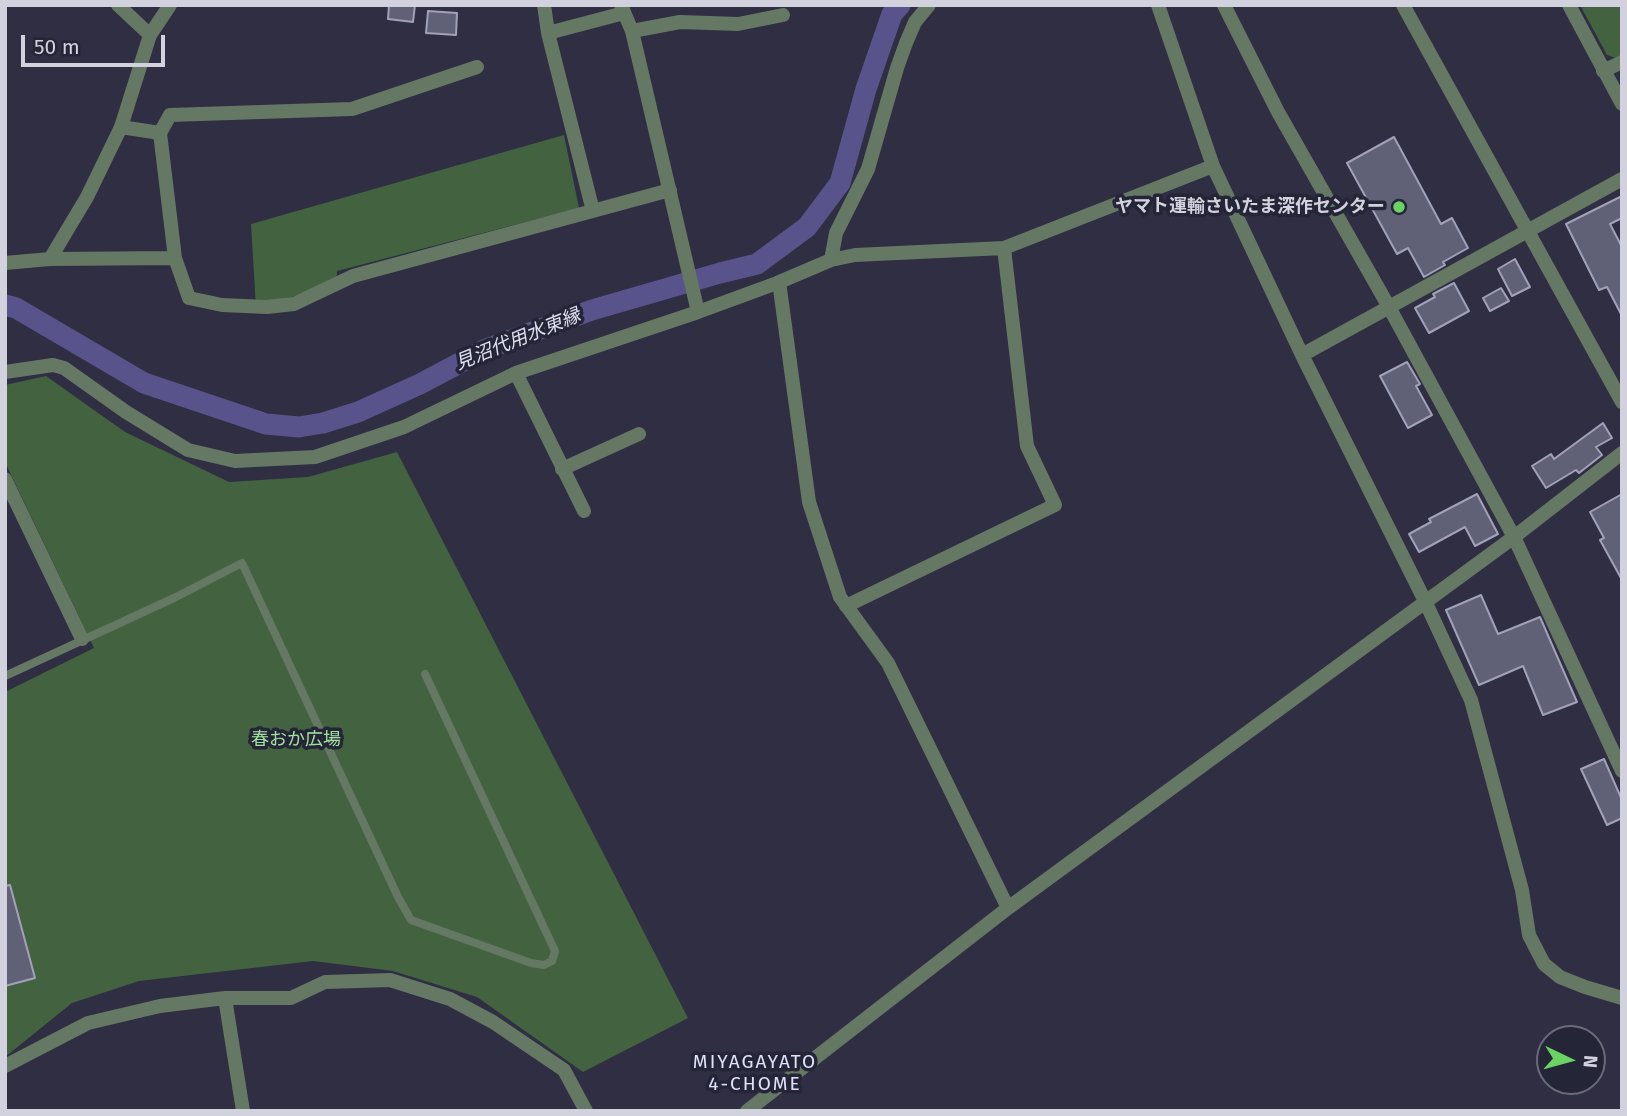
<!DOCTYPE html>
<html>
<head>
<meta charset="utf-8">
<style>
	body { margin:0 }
	#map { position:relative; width:1627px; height:1116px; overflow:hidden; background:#2f2e43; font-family:"Fira Sans",sans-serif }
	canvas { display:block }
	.frame { position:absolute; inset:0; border:7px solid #d2d2df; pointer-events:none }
	.north { position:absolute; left:1536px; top:1025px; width:70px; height:70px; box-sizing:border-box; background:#252538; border:2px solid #6a6a7b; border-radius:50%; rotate:95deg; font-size:19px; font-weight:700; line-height:28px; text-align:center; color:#d2d2df }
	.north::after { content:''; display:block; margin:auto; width:24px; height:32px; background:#6bd363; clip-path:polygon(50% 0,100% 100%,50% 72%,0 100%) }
	.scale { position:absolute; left:21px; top:35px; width:144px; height:32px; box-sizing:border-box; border:4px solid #d2d2df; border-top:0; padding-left:9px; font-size:21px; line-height:24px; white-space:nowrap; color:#d2d2df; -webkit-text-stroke:5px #252538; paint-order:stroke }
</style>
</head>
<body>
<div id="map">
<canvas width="1627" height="1116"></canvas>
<div class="frame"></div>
<div class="north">N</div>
<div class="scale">50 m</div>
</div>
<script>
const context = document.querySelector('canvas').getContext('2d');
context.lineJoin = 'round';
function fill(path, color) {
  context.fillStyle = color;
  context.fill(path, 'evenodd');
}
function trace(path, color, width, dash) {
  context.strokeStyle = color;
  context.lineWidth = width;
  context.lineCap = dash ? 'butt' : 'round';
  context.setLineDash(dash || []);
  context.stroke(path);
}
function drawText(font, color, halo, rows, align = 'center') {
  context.font = font + ' "Fira Sans","Noto Sans JP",sans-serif';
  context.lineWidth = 7;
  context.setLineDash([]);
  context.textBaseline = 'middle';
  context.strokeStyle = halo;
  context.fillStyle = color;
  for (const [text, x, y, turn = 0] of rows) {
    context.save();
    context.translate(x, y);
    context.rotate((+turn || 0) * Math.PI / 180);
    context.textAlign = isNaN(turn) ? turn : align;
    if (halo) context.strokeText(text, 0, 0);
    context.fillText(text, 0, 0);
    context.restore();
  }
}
fill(new Path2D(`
	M1580 5H1622V57L1619 59 1607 55Z
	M564 135 579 208 337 271 336 283 256 308 251 224Z
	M46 376 125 432 229 482 308 477 397 452 688 1018 583 1072 477 997 393 971 313 961 139 981 72 1003 5 1057V692L94 648 5 462V385Z`), '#436340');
trace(new Path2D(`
	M5 305 16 308 144 383 266 424 299 427 323 423 358 412 420 384 486 349 592 310 720 273 757 264 807 227 840 183 866 89 892 14 900 5`), '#58548b', 21);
const building = new Path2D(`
	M389 5H415L413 22 388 19Z
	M428 11 457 13 456 35 426 33Z
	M1394 137 1441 224 1452 218 1468 248 1443 262 1445 265 1424 277 1408 248 1397 254 1347 163Z
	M1622 196V218L1610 224 1622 247V316L1607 287 1599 290 1566 224Z
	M1515 259 1530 287 1512 296 1498 269Z
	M1454 283 1469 311 1429 333 1415 308 1435 297 1433 294Z
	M1501 288 1509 301 1490 311 1483 298Z
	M1407 362 1420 384 1416 386 1432 415 1408 428 1380 376Z
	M1603 423 1612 438 1596 447 1602 455 1579 473 1576 470 1546 488 1532 466 1551 454 1554 459Z
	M1477 494 1498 534 1475 546 1465 527 1419 552 1409 534 1431 522 1429 519Z
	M1622 494V580L1600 540 1604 538 1590 512Z
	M1481 595 1498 634 1540 617 1577 702 1543 715 1523 666 1479 685 1446 610Z
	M1604 759 1622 800V818L1607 825 1581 769Z
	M10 885 35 978 5 986V886Z`);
fill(building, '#606076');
trace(building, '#a1a1ba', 2);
trace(new Path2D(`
	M5 676 174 598 242 563 398 897 411 920 531 963 544 965 552 961 555 951 425 674`), '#657863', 8);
trace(new Path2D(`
	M118 5 150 35
	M544 5 548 33 593 211
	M621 5 632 31 698 312
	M1158 5 1213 166 1302 355 1425 601 1471 700 1522 890 1529 935 1544 964 1560 977 1585 987 1622 998
	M1224 5 1278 112 1389 307 1514 537 1622 771
	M1569 5 1622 104
	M632 31 680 22 738 24 783 15
	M548 33 624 13
	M477 67 352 109 170 115 160 133 175 258 189 298 222 305 267 307 294 304 353 276 670 190
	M1603 71 1622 62
	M121 127 160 133
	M50 259 87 197 121 127 150 35 170 5
	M831 260 836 233 868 169 897 68 906 43 915 22 929 5
	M5 263 50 259 175 258
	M777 283 780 289 809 502 840 597 888 663 1008 908
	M1302 355 1622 179
	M5 372 53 365 64 368 126 412 188 450 235 461 315 457 404 427 516 373 698 312 777 283 831 260 855 255 1004 248 1213 166
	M516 373 584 511
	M562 469 639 434
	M5 479 82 639
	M846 606 1055 505 1027 446 1004 248
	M225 998 243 1111
	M5 1066 88 1023 160 1006 225 998H291L325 982 390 980 450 999 493 1022 564 1070 586 1111
	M747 1111 1008 908 1514 537 1622 453`), '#657863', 14);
trace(new Path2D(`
	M1403 5 1622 402`), '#657863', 14);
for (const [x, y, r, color] of [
	[1399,207,7,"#6bd363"]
]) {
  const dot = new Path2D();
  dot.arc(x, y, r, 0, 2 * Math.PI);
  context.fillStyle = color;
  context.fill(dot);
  trace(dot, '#252538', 2.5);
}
drawText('bold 18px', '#d2d2df', '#252538', [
	["ヤマト運輸さいたま深作センター",1385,207]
], 'right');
drawText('18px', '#a2e39c', '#252538', [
	["春おか広場",296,740]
]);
drawText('italic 19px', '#e0e0f1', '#252538', [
	["見沼代用水東縁",518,340,-22]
]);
context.letterSpacing = '2px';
drawText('19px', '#e0e0fb', '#252538', [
	["MIYAGAYATO",755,1063],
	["4-CHOME",755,1085]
]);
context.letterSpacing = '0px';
</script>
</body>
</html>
